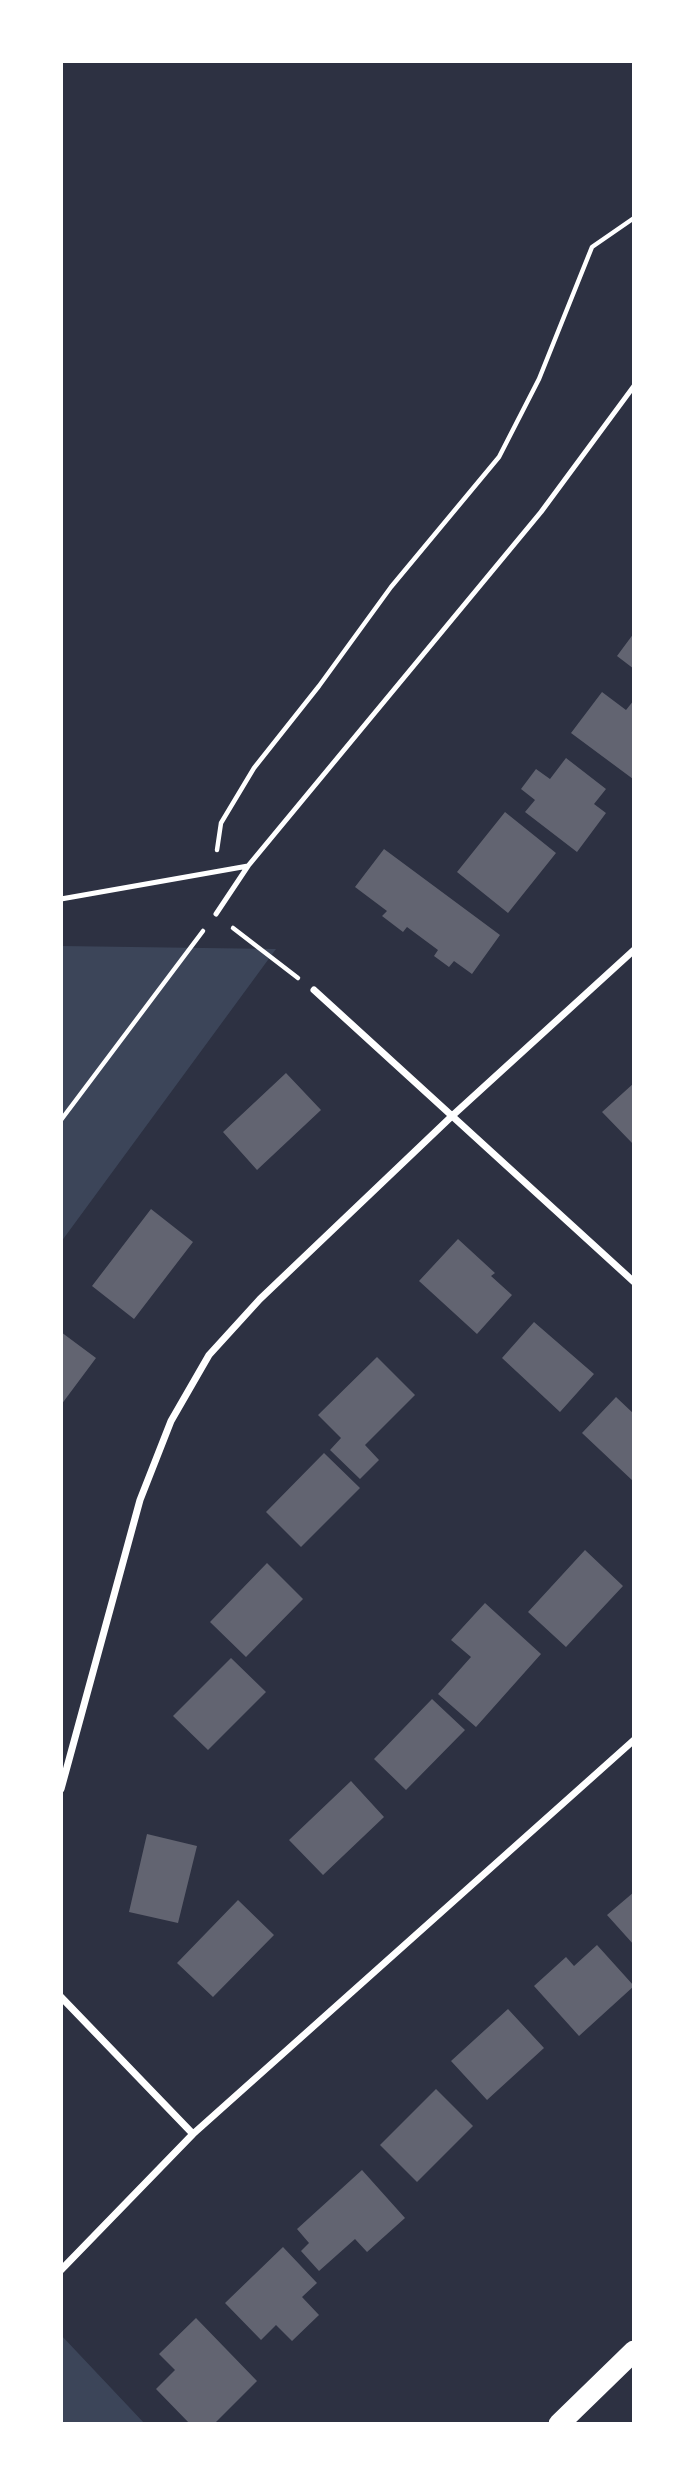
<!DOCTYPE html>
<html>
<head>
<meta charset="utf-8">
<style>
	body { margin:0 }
	#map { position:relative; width:695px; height:2485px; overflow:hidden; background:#2d3142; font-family:"Noto Sans",sans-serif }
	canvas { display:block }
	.frame { position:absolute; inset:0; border:63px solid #fff; pointer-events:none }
</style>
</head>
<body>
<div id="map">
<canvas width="695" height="2485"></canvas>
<div class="frame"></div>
</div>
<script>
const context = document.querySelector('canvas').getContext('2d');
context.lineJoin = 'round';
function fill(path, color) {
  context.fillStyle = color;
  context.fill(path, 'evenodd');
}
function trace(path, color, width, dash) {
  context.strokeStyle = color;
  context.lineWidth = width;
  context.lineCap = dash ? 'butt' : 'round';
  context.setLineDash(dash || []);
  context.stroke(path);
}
fill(new Path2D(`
	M61 946 276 949 61 1242Z
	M61 2335 145 2424H61Z`), '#3c4559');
fill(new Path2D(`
	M634 633V669L617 656Z
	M602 692 626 710 634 700 633 779 571 733Z
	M566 758 606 789 594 804 606 813 577 852 525 812 535 800 521 789 536 769 550 779Z
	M505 812 556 853 508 913 457 872Z
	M384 849 500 935 472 974 454 961 449 967 434 956 438 950 407 927 403 932 382 916 387 911 355 887Z
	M286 1073 321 1110 257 1170 223 1132Z
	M634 1083V1145L602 1112Z
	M151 1209 193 1242 134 1319 92 1286Z
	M458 1239 495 1273 491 1276 512 1295 477 1334 419 1281Z
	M534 1322 594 1374 560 1412 502 1358Z
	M61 1332 96 1358 61 1405Z
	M377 1357 415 1395 365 1445 379 1460 360 1479 330 1450 341 1438 318 1415Z
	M616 1397 634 1414V1482L582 1433Z
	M324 1453 360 1488 301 1547 266 1512Z
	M585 1550 623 1586 566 1647 528 1612Z
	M267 1563 303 1599 246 1657 210 1622Z
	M485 1603 541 1654 476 1727 438 1694 471 1657 451 1640Z
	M231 1658 266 1692 208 1750 173 1716Z
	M432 1699 465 1730 406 1790 374 1759Z
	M351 1781 384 1817 323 1875 289 1840Z
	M147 1834 197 1846 178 1923 129 1912Z
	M634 1892V1945L607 1915Z
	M238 1900 274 1935 213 1997 177 1963Z
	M597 1945 634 1986 579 2036 534 1986 566 1957 574 1966Z
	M508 2009 544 2048 487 2100 451 2061Z
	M436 2089 473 2126 417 2182 380 2145Z
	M362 2170 405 2218 367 2252 355 2239 319 2271 301 2251 309 2243 297 2229Z
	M283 2247 317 2283 302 2297 319 2315 292 2341 276 2325 261 2340 225 2303Z
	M196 2318 257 2381 214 2424H190L156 2389 175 2370 159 2354Z`), '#626471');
trace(new Path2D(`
	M217 850 221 823 254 768 319 686 391 587 499 457 539 379 592 247 634 218
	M233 928 298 978
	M61 1120 203 931`), '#fff', 4.5);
trace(new Path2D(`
	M61 899 248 866
	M216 914 248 866 541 512 634 386`), '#fff', 5);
trace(new Path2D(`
	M314 990 634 1282
	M61 1789 140 1500 171 1421 209 1355 260 1299 452 1116 634 950
	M61 1997 193 2134
	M61 2270 193 2134 634 1740`), '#fff', 7);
trace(new Path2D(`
	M559 2424 634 2351`), '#fff', 21);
</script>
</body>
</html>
